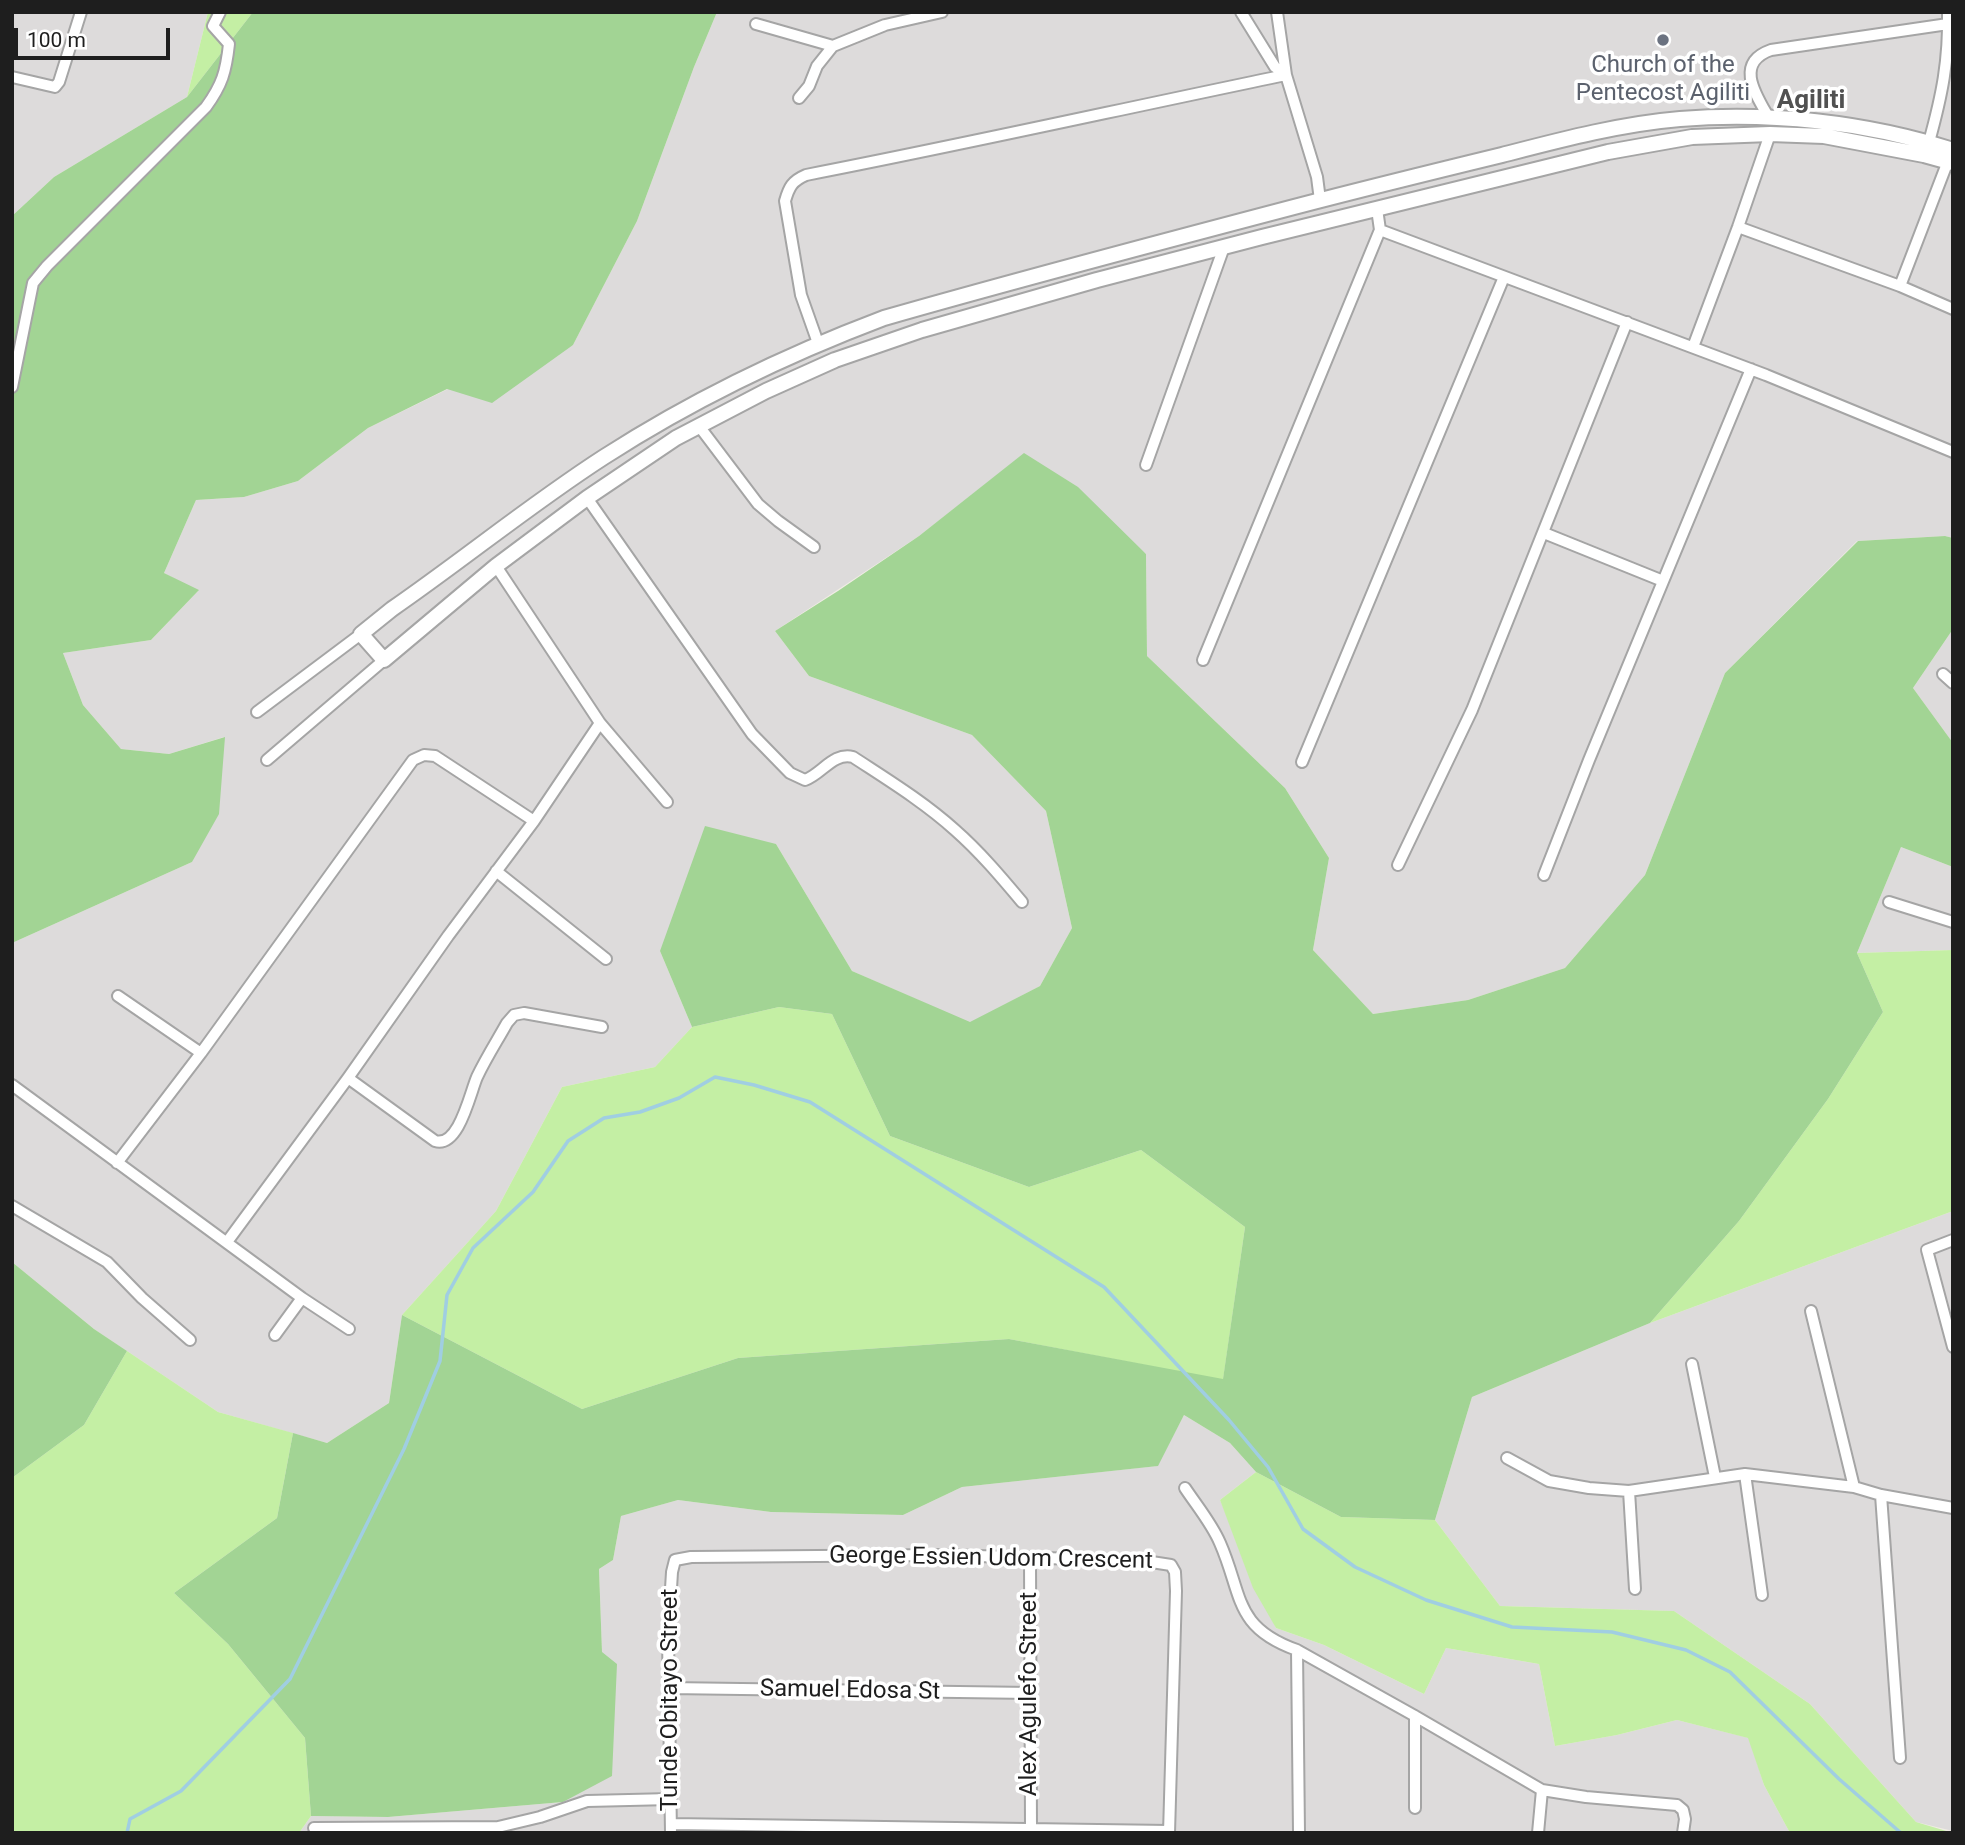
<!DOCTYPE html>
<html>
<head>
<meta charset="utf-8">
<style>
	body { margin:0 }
	#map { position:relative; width:1965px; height:1845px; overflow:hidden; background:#f0ede4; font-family:Roboto,sans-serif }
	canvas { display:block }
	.frame { position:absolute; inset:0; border:14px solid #1e1e1e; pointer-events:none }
	.scale { position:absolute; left:14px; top:28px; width:156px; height:32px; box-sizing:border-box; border:4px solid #1e1e1e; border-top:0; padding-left:9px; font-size:21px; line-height:24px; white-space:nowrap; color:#1e1e1e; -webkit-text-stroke:5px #fff; paint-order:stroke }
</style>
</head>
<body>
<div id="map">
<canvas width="1965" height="1845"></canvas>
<div class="frame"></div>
<div class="scale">100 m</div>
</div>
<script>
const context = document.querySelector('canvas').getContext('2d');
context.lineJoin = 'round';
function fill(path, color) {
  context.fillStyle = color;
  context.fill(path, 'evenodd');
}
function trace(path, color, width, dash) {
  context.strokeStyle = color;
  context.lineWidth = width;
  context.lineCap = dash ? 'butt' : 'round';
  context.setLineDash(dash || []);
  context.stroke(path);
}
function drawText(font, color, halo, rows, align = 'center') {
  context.font = font + ' Roboto,sans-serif';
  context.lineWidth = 7;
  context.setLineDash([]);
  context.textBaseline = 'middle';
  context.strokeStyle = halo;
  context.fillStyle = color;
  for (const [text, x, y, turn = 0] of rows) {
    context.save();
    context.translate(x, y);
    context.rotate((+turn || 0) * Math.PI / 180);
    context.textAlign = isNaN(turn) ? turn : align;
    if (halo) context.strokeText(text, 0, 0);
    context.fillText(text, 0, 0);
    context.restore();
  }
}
fill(new Path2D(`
	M12 12H208L187 97 54 177 12 216Z
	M717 12H1953V538L1945 536 1857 541 1725 673 1645 875 1565 968 1468 1000 1373 1014 1313 950 1329 858 1285 788 1147 656 1146 554 1024 454 919 536 775 631 809 676 972 735 1046 811 1072 928 1040 986 970 1023 852 971 776 844 660 951 692 1027 655 1067 562 1087 496 1211 402 1315 389 1403 327 1443 218 1412 94 1329 12 1262V943L192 862 224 737 169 754 121 749 83 705 63 653 151 640 198 591 164 573 196 500 244 497 298 481 368 428 448 389 573 345 637 221 694 67Z
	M1953 629V743L1913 688Z
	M1901 847 1953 867V950L1857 953Z
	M1953 1211V1831L1916 1822 1810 1704 1674 1611 1500 1606 1435 1520 1472 1397 1650 1323Z
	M1184 1415 1230 1443 1256 1472 1220 1500 1276 1628 1324 1645 1424 1694 1446 1648 1539 1664 1555 1746 1617 1735 1677 1720 1749 1738 1764 1785 1790 1833H299L311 1816 388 1817 563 1802 602 1652 599 1569 613 1560 621 1516 678 1500 771 1512 903 1515 962 1487 1157 1466Z`), '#dddbdb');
fill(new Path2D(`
	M208 12H253L187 97Z
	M1953 950V1211L1650 1323 1739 1221 1828 1099 1883 1012 1857 953Z
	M779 1007 832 1014 890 1136 1029 1187 1141 1150 1245 1227 1223 1380 1009 1339 738 1358 582 1409 402 1315 496 1211 562 1087 655 1067 692 1027Z
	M127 1351 218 1412 293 1433 277 1518 174 1593 228 1644 305 1738 311 1816 299 1833H12V1478L84 1425Z
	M1256 1472 1341 1517 1435 1520 1500 1606 1674 1611 1810 1704 1916 1822 1953 1833H1790L1764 1785 1748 1738 1677 1720 1617 1735 1555 1746 1539 1664 1446 1648 1424 1694 1324 1645 1276 1628 1253 1588 1220 1500Z`), '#c4efa4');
fill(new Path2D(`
	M253 12H717L694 67 637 221 573 345 492 403 447 389 368 428 298 481 244 497 196 500 164 573 199 590 151 640 63 653 83 705 121 749 169 754 225 737 219 814 192 862 12 943V216L54 177 187 97Z
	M1024 453 1078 487 1146 554 1147 656 1285 788 1329 858 1313 950 1373 1014 1468 1000 1565 968 1645 875 1725 673 1858 541 1945 536 1953 538V629L1913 688 1953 743V867L1901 847 1857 953 1883 1012 1828 1099 1739 1221 1650 1323 1472 1397 1435 1520 1341 1517 1256 1472 1230 1443 1184 1415 1158 1466 962 1487 903 1515 771 1512 678 1500 621 1516 613 1560 599 1569 602 1652 617 1664 612 1776 563 1802 388 1817 311 1816 305 1738 228 1644 174 1593 277 1518 293 1433 327 1443 389 1403 402 1315 582 1409 738 1358 1009 1339 1223 1379 1245 1227 1141 1150 1029 1187 890 1136 832 1014 779 1007 692 1027 660 951 705 826 776 844 852 971 970 1022 1040 986 1072 928 1046 811 972 735 809 676 775 631 838 591 919 536Z
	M12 1262 94 1329 127 1351 84 1425 12 1478Z`), '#a2d494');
trace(new Path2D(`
	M127 1833 130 1819 181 1791 290 1679 404 1449 440 1361 447 1295 473 1248 533 1192 568 1141 604 1118 640 1112 679 1098 715 1077 754 1085 810 1102 1104 1287 1229 1420 1268 1467 1303 1529 1355 1567 1426 1600 1512 1627 1612 1632 1686 1650 1730 1672 1839 1779 1901 1833`), '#a0cee2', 3.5);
const minor = new Path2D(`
	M1241 12 1275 67 1286 75 1317 177 1320 200
	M756 24 833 46
	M12 77 55 87 59 82 81 12
	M799 98 809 86 817 66 833 46 885 25 942 12
	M1769 118C1756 95 1734 63 1771 50L1948 24
	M1929 142C1942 95 1949 61 1948 12
	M1377 209 1380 230 1766 375 1953 452
	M1738 227 1900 286 1953 309
	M1900 286 1948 161
	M818 343 801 295 785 201C789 187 792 181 806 175 966 144 1126 108 1286 75L1277 12
	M1693 347 1738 227 1770 134
	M12 387 33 283 47 266 206 107C222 85 226 72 229 44L213 26 220 12
	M699 426 758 504 778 521 814 547
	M1146 465 1224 247
	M587 498 752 734 790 773 805 780C822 774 833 752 853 757 888 780 924 802 955 830 980 852 1001 877 1022 902
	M1544 533 1663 581
	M496 566 600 723 667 802
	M1203 660 1380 230
	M1943 674 1953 683
	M257 712 361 634
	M267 760 384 660
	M1302 762 1504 277
	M1398 865 1472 710 1627 322
	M496 871 606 959
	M1544 875 1589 760 1751 369
	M1889 902 1953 922
	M118 996 201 1053
	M348 1078 435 1141C459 1148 470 1093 477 1077 486 1058 497 1041 507 1023L514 1015 524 1013 602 1027
	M12 1085 302 1298 349 1329
	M117 1163 201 1053 413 760 424 755 435 756 534 821
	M12 1206 107 1262 142 1298 190 1340
	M1953 1240 1927 1250 1953 1347
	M227 1242 348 1078 448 936 534 821 600 723
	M1811 1311 1854 1487
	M275 1335 302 1298
	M1692 1364 1715 1477
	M1507 1458 1549 1481 1589 1488 1629 1491 1745 1474 1854 1487 1881 1495 1953 1508
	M1745 1474 1762 1595
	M1185 1488C1197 1506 1212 1524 1220 1543 1243 1595 1233 1627 1297 1650L1299 1833
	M1629 1491 1635 1589
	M1881 1495 1900 1758
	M1030 1559 1031 1829
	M1297 1650 1415 1716 1542 1790 1586 1797 1677 1805 1683 1810 1685 1819 1683 1833
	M669 1688 1031 1693
	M1415 1808V1716
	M671 1824 1169 1831
	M314 1828 498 1827 540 1817 587 1801 671 1799
	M671 1833 668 1638 672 1572 675 1560 691 1557 943 1555 1145 1561 1171 1565 1175 1572 1176 1591 1169 1833
	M1538 1833 1542 1790`);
const tertiary = new Path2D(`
	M1953 150C1866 122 1771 112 1680 119 1620 124 1560 140 1502 155 1432 172 1363 189 1294 207 1157 243 1020 279 884 318 786 355 691 401 604 457 531 504 463 560 392 609L361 634 384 660 496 566 587 498 676 438 766 391 835 360 922 330 1097 280 1262 237 1608 152 1692 137 1770 134 1824 136 1924 155 1953 163`);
trace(minor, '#a5a5a5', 14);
trace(tertiary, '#a5a5a5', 18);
trace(minor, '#fff', 10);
trace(tertiary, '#fff', 14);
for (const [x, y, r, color] of [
	[1663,40,7,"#6b7280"]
]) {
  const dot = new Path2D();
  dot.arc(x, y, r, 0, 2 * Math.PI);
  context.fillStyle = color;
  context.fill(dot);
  trace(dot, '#fff', 2.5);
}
drawText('24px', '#5b616d', '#fff', [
	["Church of the",1663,66],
	["Pentecost Agiliti",1663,94]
]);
drawText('24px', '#1e1e1e', '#fff', [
	["George Essien Udom Crescent",991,1559,1],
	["Samuel Edosa St",850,1691,1],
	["Alex Agulefo Street",1030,1694,-90],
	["Tunde Obitayo Street",671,1700,-90]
]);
drawText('bold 26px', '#515151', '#fff', [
	["Agiliti",1811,101]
]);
</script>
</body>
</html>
